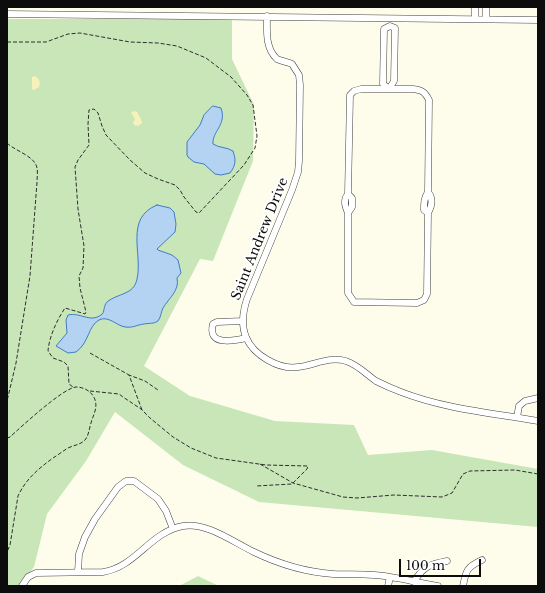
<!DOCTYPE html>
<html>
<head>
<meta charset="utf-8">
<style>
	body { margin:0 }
	#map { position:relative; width:545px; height:593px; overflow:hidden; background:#fefdec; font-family:"Libre Baskerville",serif }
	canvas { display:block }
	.frame { position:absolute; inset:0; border:8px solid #0c0c0c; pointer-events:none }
	.scale { position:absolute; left:399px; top:559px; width:82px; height:18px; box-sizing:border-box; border:2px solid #0c0c0c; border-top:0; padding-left:5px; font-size:12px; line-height:14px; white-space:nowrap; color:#0c0c0c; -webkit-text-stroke:3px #fff; paint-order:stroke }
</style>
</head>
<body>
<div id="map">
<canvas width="545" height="593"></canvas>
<div class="frame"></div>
<div class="scale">100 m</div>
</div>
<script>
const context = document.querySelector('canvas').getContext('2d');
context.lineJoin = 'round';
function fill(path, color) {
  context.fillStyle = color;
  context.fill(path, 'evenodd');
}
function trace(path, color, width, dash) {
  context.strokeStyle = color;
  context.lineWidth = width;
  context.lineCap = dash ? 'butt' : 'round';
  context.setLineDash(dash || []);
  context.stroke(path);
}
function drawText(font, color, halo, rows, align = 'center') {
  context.font = font + ' "Libre Baskerville",serif';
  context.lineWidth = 4;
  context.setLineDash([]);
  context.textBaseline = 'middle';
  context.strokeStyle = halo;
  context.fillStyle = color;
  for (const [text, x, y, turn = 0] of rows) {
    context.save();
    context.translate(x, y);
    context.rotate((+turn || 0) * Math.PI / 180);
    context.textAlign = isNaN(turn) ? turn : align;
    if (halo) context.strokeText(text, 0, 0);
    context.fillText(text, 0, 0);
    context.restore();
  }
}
fill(new Path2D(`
	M7 19H232V59L254 105 253 161 213 261 200 259 144 366 190 396 275 421 354 425 368 455 432 450 538 469V527L259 502 183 465 115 412 86 461 47 514 34 567 19 586H7Z
	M198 576 219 586H179Z`), '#c9e6b8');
fill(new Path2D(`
	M35 76C39 78 41 83 39 87L34 90 32 89V77Z
	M134 111 137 112 141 119 142 123 138 126 134 125 133 123 135 119 131 113Z`), '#f7f2bb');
const water = new Path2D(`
	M213 106 221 108C227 125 212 131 213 144 219 148 227 147 233 151 236 160 236 165 230 173L221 175 215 174 204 164 194 162 188 157 187 155V142L200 125 204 115Z
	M157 205 170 208 174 212 176 224 175 232 157 249 158 250 172 255 178 260 181 273 177 278C180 290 169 298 163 308 161 312 161 317 158 321 153 324 150 323 144 324 136 325 134 328 125 327 117 326 108 315 99 320 88 326 89 343 76 352L68 353 56 346 67 333 66 320 68 315C80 312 90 323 101 315 105 313 103 306 107 302 118 293 134 295 137 279 143 254 124 218 157 205Z`);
fill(water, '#b4d2f2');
trace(water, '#407dc4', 1);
const minor = new Path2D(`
	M7 14 538 20
	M267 16C267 31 265 48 277 59 281 61 288 62 292 64L299 75 300 85 299 161 298 172 292 190 247 299C243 311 241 325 246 337 253 355 279 370 298 367 315 365 329 356 346 361 358 365 366 374 376 381 384 385 393 389 401 392 445 409 492 413 538 421
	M475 19V7
	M486 19V7
	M390 26 395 28 394 81 389 89 383 84 384 29Z
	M348 194 352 198V207L348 213C345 206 343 200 348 194L350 95 354 91 361 89H413C422 90 425 92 429 100L428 192
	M348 213V293L354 302 417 303 424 300 427 294 428 213C432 206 433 198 428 192 424 198 424 203 424 210L428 213
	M243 321 217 322 213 324C207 346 233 341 246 338
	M517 417 519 406 525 401 538 398
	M78 572 79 554 85 537 95 519 118 487 126 481H134L158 499 166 511 173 529
	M414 582C423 566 431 564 447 561
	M22 586 28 577 36 573 103 572C136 567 150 532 183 526 207 522 233 542 254 552 279 564 305 572 333 574 352 575 371 573 390 577 406 579 422 584 438 586
	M388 586 390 577
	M463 586C466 570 467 567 482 560`);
trace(minor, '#3f3f3f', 7);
trace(new Path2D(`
	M7 42H46L68 34 80 33 130 42 158 43 177 46 206 58 231 77 247 95 253 105 257 136 255 148 244 165 199 213 196 212 184 197 180 190 175 185 158 179 145 173 130 160 106 135 102 126 98 113 94 109 89 110 88 124 89 145 78 160 75 167 78 209 84 246 83 268 79 276 80 288 86 312 85 314 82 313 65 308C57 320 49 337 48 351L53 358 64 362 68 366 69 384 73 387
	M7 143C15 151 35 156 37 168 38 172 37 177 37 182L30 276 16 363 7 401
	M90 353 129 375
	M90 391 119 394 123 397 141 409 150 418 173 437 191 448 216 458 266 465 308 466 307 469 292 484 256 486
	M142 410 129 375 145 381 158 390
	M7 438 10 437C21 427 63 388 76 387 89 387 99 398 95 411 94 415 92 419 91 423 89 429 89 435 85 440 80 445 74 445 68 448 63 451 58 455 53 458 38 469 26 479 18 496L10 545 7 552
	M260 464 293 483 343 497 357 498 394 495 442 497 452 493 463 474 470 471 515 470 538 474`), '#2e2e2e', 1, [4, 2]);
trace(minor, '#fff', 6);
drawText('13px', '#0c0c0c', '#fff', [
	["Saint Andrew Drive",260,239,-68]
]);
</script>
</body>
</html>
